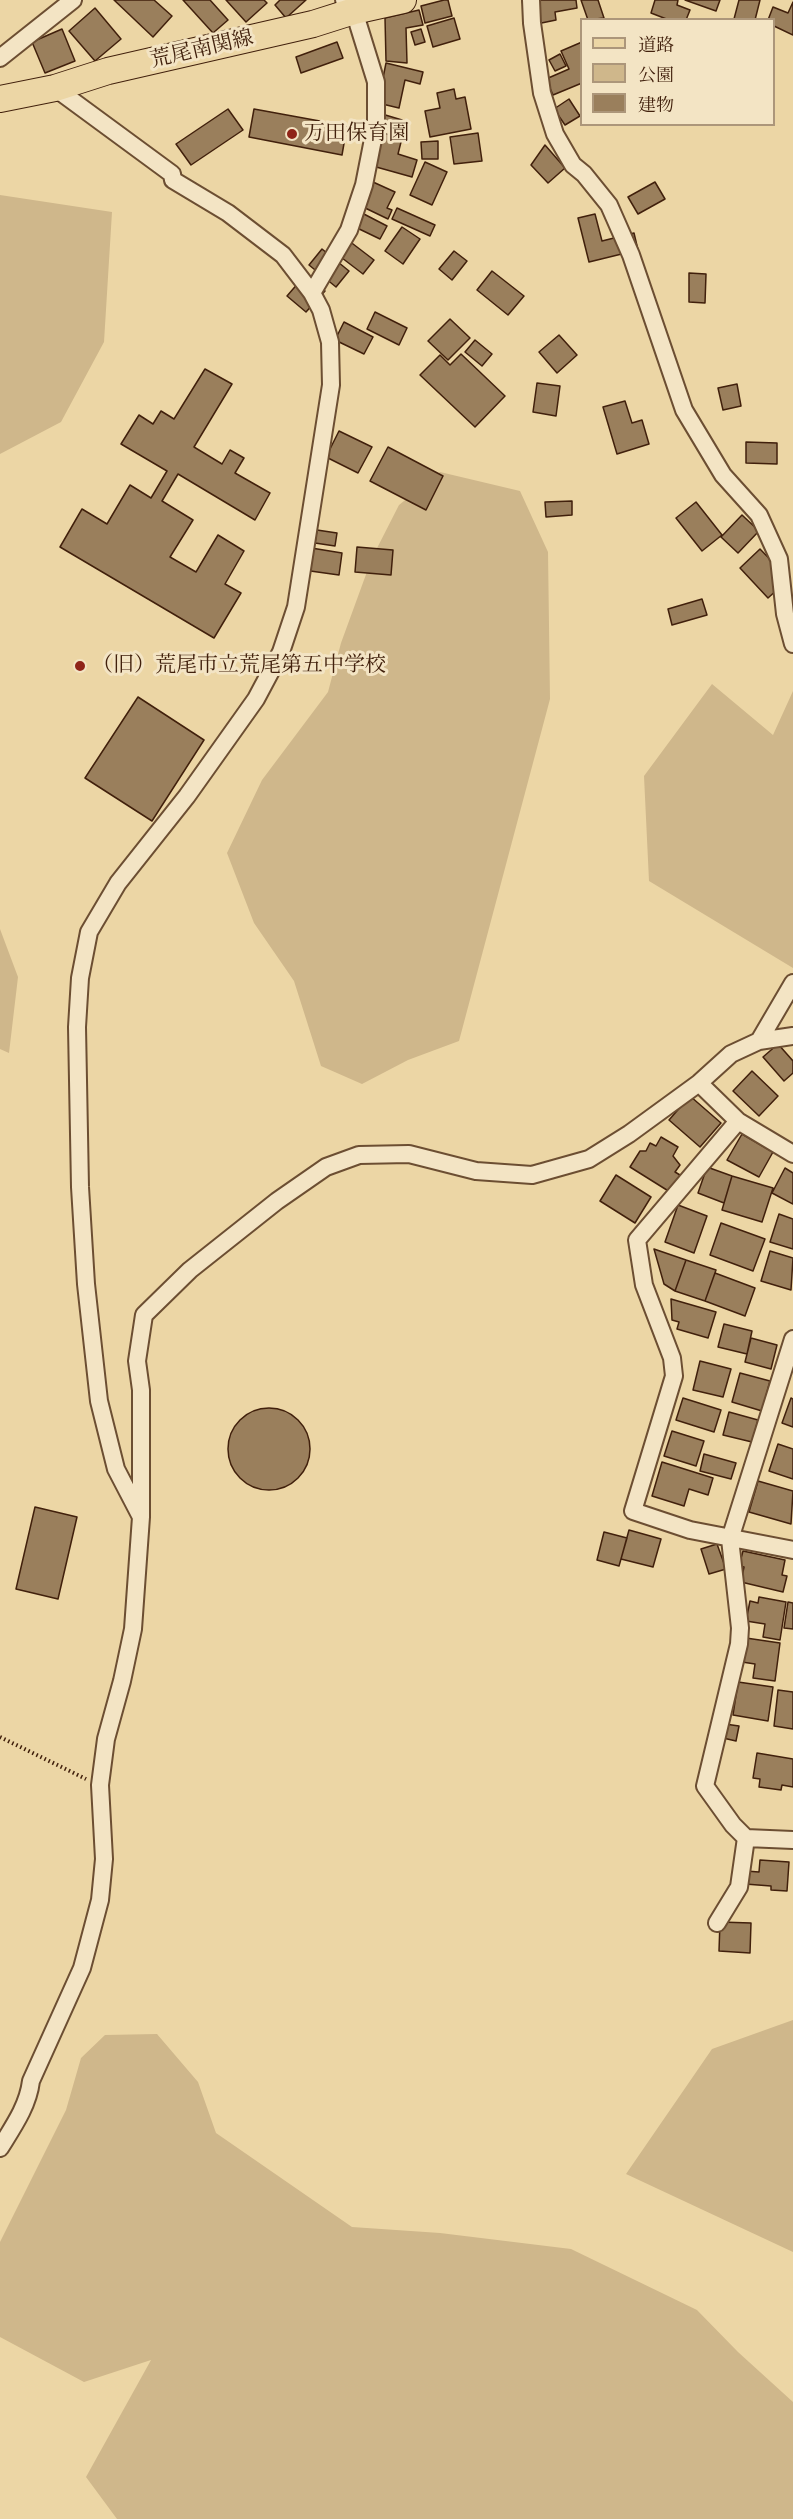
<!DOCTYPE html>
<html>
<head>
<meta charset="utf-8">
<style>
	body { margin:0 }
	#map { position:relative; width:793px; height:2519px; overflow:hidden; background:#ecd6a5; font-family:"Libre Bodoni","Noto Serif JP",serif }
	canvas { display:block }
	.legend { position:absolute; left:580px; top:18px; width:195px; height:108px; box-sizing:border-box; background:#f3e4c4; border:2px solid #ac967a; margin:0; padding:8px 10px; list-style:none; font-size:18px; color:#41200c }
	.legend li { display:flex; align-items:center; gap:12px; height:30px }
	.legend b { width:30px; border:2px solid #ac967a }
</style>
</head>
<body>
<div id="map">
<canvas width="793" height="2519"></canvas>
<ul class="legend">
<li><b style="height:8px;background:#ecd6a5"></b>道路</li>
<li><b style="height:16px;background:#cfb78b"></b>公園</li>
<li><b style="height:16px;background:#9a7f5c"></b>建物</li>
</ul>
</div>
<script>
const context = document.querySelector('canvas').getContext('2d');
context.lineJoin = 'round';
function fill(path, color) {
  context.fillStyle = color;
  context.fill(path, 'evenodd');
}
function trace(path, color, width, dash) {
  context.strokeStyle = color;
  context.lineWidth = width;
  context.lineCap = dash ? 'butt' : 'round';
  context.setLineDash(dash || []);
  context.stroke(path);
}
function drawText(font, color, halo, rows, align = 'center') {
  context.font = font + ' "Libre Bodoni","Noto Serif JP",serif';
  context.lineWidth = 6;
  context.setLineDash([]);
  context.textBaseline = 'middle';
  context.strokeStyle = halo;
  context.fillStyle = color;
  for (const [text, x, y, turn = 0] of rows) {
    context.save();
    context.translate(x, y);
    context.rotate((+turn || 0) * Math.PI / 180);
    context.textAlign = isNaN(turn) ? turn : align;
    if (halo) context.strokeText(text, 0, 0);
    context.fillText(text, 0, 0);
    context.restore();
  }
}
fill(new Path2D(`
	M0 195 112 212 104 342 61 422 0 454Z
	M440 472 520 491 548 552 550 699 459 1041 408 1060 362 1084 321 1066 294 981 254 923 227 853 262 780 328 692 341 643 372 558 399 505Z
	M712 684 773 735 793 691V968L649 881 644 776Z
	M0 929 18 977 9 1053 0 1049Z
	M793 2020V2252L626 2174 712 2049Z
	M157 2034 198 2082 216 2133 352 2227 440 2233 571 2249 697 2310 738 2352 793 2402V2519H117L86 2477 151 2360 84 2382 0 2337V2242L66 2110 81 2058 105 2035Z`), '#cfb78b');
const building = new Path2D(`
	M114 0H154L172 16 153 37Z
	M183 0H210L228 20 213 33Z
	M226 0H264L267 3 246 22Z
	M280 0H306L286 18 275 5Z
	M444 0H448L452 16 425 23 421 6Z
	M522 0H576L577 8 555 12 556 20 527 26Z
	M581 0H598L604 18 588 20Z
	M655 0H678L677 5 690 10 686 20H669L651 13Z
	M685 0H720L716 11Z
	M739 0H760L755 20 734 19Z
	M793 2V35L774 26V20H768L773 7 788 13Z
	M95 8 121 39 95 61 69 31Z
	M419 10 423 25 406 28 407 63 386 61 385 18Z
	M454 18 460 39 433 47 427 26Z
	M62 29 75 61 45 73 32 42Z
	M421 29 425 42 415 45 411 32Z
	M337 42 343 58 301 73 296 57Z
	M582 42V83L553 95 546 79 569 69 561 51Z
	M560 54 566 66 555 71 549 60Z
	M386 63 423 72 420 84 405 80 399 108 378 103Z
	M454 89 456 99 465 97 471 129 430 137 425 111 440 108 437 93Z
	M569 99 580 116 565 125 554 109Z
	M228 109 243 130 191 165 176 144Z
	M254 109 347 126 342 155 249 137Z
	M382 114 402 120 397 133 378 126Z
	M371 130 402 138 398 154 417 160 412 177 362 163Z
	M478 133 482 161 454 164 450 137Z
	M438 141V159H422L421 142Z
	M545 145 565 168 548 183 531 165Z
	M425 162 447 172 432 205 410 195Z
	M373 182 395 192 387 208 392 210 388 219 361 206Z
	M655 182 665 199 638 214 628 197Z
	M397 208 435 225 430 236 392 219Z
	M360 212 387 226 380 239 353 226Z
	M595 214 602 241 634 233 638 250 589 262 578 218Z
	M402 227 420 239 403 264 385 251Z
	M340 234 374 260 363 274 329 248Z
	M322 249 349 271 336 287 309 265Z
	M454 251 467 261 452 280 439 269Z
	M492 271 524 296 508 315 477 290Z
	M689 273 706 274 705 303 689 302Z
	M306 274 325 291 306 312 287 296Z
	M375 312 407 328 399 345 367 329Z
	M450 319 470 338 448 360 428 341Z
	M344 322 373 337 364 354 335 340Z
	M559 335 577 355 557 373 539 352Z
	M475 340 492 354 482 366 465 352Z
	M461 354 505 396 475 427 420 375 440 355 450 365Z
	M205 369 232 384 194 447 222 464 230 450 244 458 235 473 270 493 255 520 178 474 162 501 193 520 170 557 196 572 218 535 244 551 225 584 241 593 214 638 60 547 82 509 107 524 130 485 151 498 167 471 121 444 139 415 153 424 161 411 174 419Z
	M537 383 560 386 556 416 533 412Z
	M737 384 741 406 723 410 718 388Z
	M625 401 632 423 642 420 649 444 617 454 603 407Z
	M339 431 372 447 358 473 326 457Z
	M746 442 777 443V464L746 463Z
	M388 447 443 476 426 510 370 481Z
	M572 501V515L546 517 545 502Z
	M696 502 722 535 702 551 676 518Z
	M742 515 759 531 738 553 721 537Z
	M317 530 337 533 335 546 315 543Z
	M299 546 342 553 339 575 296 569Z
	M357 547 393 550 391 575 355 572Z
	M760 549 789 579 768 598 740 568Z
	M702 599 707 615 672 625 668 609Z
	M138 697 204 740 152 821 85 778Z
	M778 1044 793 1061V1073L784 1081 763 1057Z
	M752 1071 778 1096 759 1116 733 1091Z
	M690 1096 721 1123 700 1147 669 1120Z
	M742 1134 773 1152 759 1177 727 1160Z
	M661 1137 678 1147 673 1156 680 1165 675 1172 680 1175 670 1192 630 1167 640 1151H646L650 1143 656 1146Z
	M707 1167 732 1176 724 1203 698 1193Z
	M785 1168 793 1173V1204L772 1193Z
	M616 1175 651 1197 635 1223 600 1201Z
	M732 1176 773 1188 762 1222 722 1210Z
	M678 1205 707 1216 694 1253 665 1242Z
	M779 1214 793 1219V1249L770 1242Z
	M721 1223 765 1239 753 1271 710 1255Z
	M654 1249 686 1260 675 1291 664 1284Z
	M770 1251 793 1258 791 1290 761 1281Z
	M686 1260 716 1270 705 1301 675 1291Z
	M715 1273 755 1288 745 1316 705 1301Z
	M671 1299 716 1312 708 1338 677 1329 679 1322 672 1320Z
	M724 1324 752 1331 747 1354 718 1347Z
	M751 1338 777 1345 771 1369 745 1362Z
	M700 1361 731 1369 723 1397 693 1390Z
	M740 1373 770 1381 762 1411 732 1402Z
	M683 1398 721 1410 714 1432 676 1420Z
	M791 1398 793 1399V1427L782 1423Z
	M228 1449a41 41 0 1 1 82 0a41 41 0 1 1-82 0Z
	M729 1412 758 1420 752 1442 723 1435Z
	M672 1431 704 1441 696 1466 664 1456Z
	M778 1444 793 1449V1479L769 1471Z
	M704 1454 736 1463 731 1479 700 1471Z
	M662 1462 713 1478 708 1495 689 1489 684 1506 652 1496Z
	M758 1481 793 1491 791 1524 749 1512Z
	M35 1507 77 1517 58 1599 16 1589Z
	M629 1530 661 1539 653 1567 621 1559Z
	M604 1532 627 1538 619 1566 597 1560Z
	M717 1544 726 1569 709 1574 701 1549Z
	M743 1551 785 1560 782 1575 787 1576 783 1592 741 1582 744 1567 739 1566Z
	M759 1597 786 1602 780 1640 763 1637 765 1624 746 1621 750 1601 758 1603Z
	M788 1602 793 1603V1629L784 1628Z
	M746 1638 780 1643 775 1681 753 1678 755 1664 742 1662Z
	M738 1682 773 1687 768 1721 733 1715Z
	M778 1690 793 1692V1729L774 1726Z
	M725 1724 739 1726 736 1741 723 1738Z
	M757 1753 793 1759V1787L782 1785 781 1790 759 1787 760 1779 753 1778Z
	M760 1860 789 1862 787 1891 771 1890V1886L745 1884 746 1871 759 1872Z
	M720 1922 751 1923 750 1953 719 1951Z`);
fill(building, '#9a7f5c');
trace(building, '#41200c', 1.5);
const street = new Path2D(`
	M531 0 532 23 542 93 555 134 573 165 584 174 609 205 631 255 684 410 723 475 759 515 779 559 785 614 793 644
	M0 58 73 0
	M55 88 172 174 173 180 228 213 283 255 312 293 321 310 330 342 331 385 296 607 281 652 256 699 187 796 118 883 89 932 80 978 77 1027 80 1187 86 1284 99 1401 116 1469 141 1517
	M312 293 349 230 364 185 376 124V82L354 11 344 0
	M759 1041 793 983
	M699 1083 738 1121 793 1154
	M738 1121 637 1240 644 1285 672 1358 674 1376 633 1511 690 1530 793 1550
	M793 1339 730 1539 740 1628 739 1644 705 1786 733 1825 746 1838 793 1840
	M717 1923 739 1887 746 1838
	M0 2148C13 2127 28 2106 31 2081L82 1968 100 1900 104 1859 100 1785 106 1739 122 1681 133 1629 141 1517V1390L137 1361 144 1315 190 1270 277 1201 326 1167 359 1155 409 1154 476 1171 532 1175 589 1159 629 1134 699 1083 731 1054 759 1041 793 1036`);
const primary = new Path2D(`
	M0 99 55 88 108 71 313 24 354 11 403 0`);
trace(street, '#6c4e32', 20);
trace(primary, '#41200c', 28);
trace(new Path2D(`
	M0 1737 86 1779`), '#41200c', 4, [1.5, 3]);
trace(street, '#f3e4c4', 16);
trace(primary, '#ecd6a5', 26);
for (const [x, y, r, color] of [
	[292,134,6,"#8f2418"],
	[80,666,6,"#8f2418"]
]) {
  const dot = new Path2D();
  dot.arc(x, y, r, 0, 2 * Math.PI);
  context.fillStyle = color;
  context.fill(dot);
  trace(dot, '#f3e4c4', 2);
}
drawText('21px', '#41200c', '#f3e4c4', [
	["荒尾南関線",202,50,-13]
]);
drawText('21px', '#41200c', '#f3e4c4', [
	["万田保育園",304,134],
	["（旧）荒尾市立荒尾第五中学校",92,666]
], 'left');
</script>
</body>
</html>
